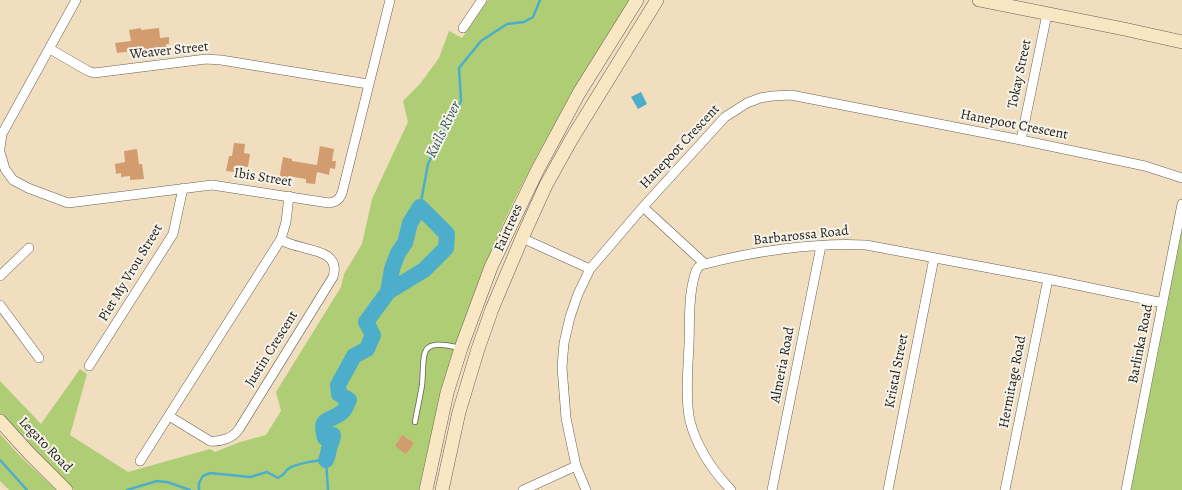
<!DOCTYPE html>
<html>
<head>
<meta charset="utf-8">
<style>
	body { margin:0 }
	canvas { display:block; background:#f0debf }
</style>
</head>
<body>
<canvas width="1182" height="490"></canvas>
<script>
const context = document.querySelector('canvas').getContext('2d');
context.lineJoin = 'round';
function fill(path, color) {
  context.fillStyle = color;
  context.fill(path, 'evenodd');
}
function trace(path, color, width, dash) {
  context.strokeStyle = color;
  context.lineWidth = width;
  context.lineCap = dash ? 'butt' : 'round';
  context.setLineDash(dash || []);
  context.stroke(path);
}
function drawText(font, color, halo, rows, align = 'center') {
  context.font = font + ' Alegreya,serif';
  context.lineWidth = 4;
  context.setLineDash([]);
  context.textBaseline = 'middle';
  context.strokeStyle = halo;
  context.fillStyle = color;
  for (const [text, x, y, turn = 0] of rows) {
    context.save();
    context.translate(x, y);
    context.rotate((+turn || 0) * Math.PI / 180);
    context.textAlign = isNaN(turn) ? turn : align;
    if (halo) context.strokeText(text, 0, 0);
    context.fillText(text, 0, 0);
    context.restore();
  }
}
fill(new Path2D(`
	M488 0H631C594 59 556 117 525 179 474 277 441 382 419 490H74L0 416V381L41 424 80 369 87 374 70 435 128 472 210 449 215 452 240 442 266 435 281 411 276 392 341 287 344 274 362 244 372 199 408 122 403 101 420 84 439 58 449 31 462 38Z
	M1182 229V490H1131Z
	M0 434 20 456 56 490H9L0 481Z`), '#aecd75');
fill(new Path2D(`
	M641 92 647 104 638 109 631 97Z`), '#4caecb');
trace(new Path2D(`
	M420 207 428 164 444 131 454 117 461 101 459 68 481 41 507 24 524 22 533 17 540 0
	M0 460 27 490
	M127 490 157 481 167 482 190 490
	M199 490V483L203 476 210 473 250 477 267 472 278 478C286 474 283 473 288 469 294 464 317 460 326 460L328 490`), '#4caecb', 2.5);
trace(new Path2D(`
	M326 460C328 456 328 453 329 449 330 444 333 441 333 435L325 438C319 417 327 423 341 413 345 411 347 404 349 400L339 394 338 385 354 356 367 349 373 335 366 322 388 292 424 270 446 248 447 234 420 207 410 223 405 243 398 253 392 269 388 292`), '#4caecb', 16);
fill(new Path2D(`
	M141 28V30L159 28 160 38 169 37V44H166L167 48 158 49V53L134 55 133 51 117 53 115 43 131 41 129 30Z
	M234 143 245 144 244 153 250 154 248 167 236 165 235 172 226 171 229 156H232Z
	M320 146 334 149 332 161H336L335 169 330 168 329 175 317 172 315 184 306 183V179L288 176 287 181 279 180 283 157 292 159V161L317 165Z
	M137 149 139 164H142L144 179 130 180V176L121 177V173L116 174 115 164 125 162 124 151Z
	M402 435 414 443 406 454 395 446Z`), '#d29c6e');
const lane = new Path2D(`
	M415 422C417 410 420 398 422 385 425 354 417 337 459 348`);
const street = new Path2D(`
	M463 28 482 0
	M50 49 88 71 94 73 206 59 221 60 368 84
	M1021 140 1047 14
	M0 148 2 134 76 0
	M0 152 5 169 13 180 28 188 68 203 212 185 329 203C336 202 339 200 342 193L390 0
	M643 207 705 264
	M522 238 590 269
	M0 276 29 248
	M0 305 39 358
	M89 366 173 234 183 188
	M169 416 210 441C221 442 233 438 239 429L333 277C343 245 295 252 281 239
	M140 461 281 239 286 222 289 196
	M523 490 576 466
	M586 490 576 466 566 418 562 367 564 343 570 317 578 294 590 269 643 207 725 117 747 103 760 98 772 96 791 95 1021 140 1145 166 1182 178
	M731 490C712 470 697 448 690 421 685 401 688 366 689 345 690 323 688 299 694 278 695 273 696 268 701 265 750 252 814 242 866 245L1048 279 1163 303
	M772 490 821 246
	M888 490 934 258
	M1005 490 1048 279
	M1126 490 1182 204`);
const secondary = new Path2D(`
	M979 0 1124 29 1182 42
	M0 421 28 452 66 490
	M426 490 447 393 461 348 491 267 537 171 579 93 637 0
	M442 490 459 412 478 349 492 309 522 238 546 185 571 140 657 0`);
trace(lane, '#666055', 6);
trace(street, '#666055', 10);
trace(secondary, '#666055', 14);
trace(lane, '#fff', 4.5);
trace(street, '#fff', 9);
trace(secondary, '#f9e7c3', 13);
drawText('14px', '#1c1c1c', '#f7f3e8', [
	["Weaver Street",169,51,-6],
	["Tokay Street",1020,74,-78],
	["Hanepoot Crescent",1014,125,11],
	["Hanepoot Crescent",680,147,-47],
	["Ibis Street",263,178,9],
	["Fairtrees",509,228,-66],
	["Barbarossa Road",801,236,-6],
	["Piet My Vrou Street",131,273,-59],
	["Barlinka Road",1141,344,-79],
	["Justin Crescent",272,349,-58],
	["Almeria Road",783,365,-79],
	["Kristal Street",897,371,-79],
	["Hermitage Road",1013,382,-79],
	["Legato Road",45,445,46]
]);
drawText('italic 15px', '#2f5662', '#f7f3e8', [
	["Kuils River",444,130,-64]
]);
</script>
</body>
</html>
